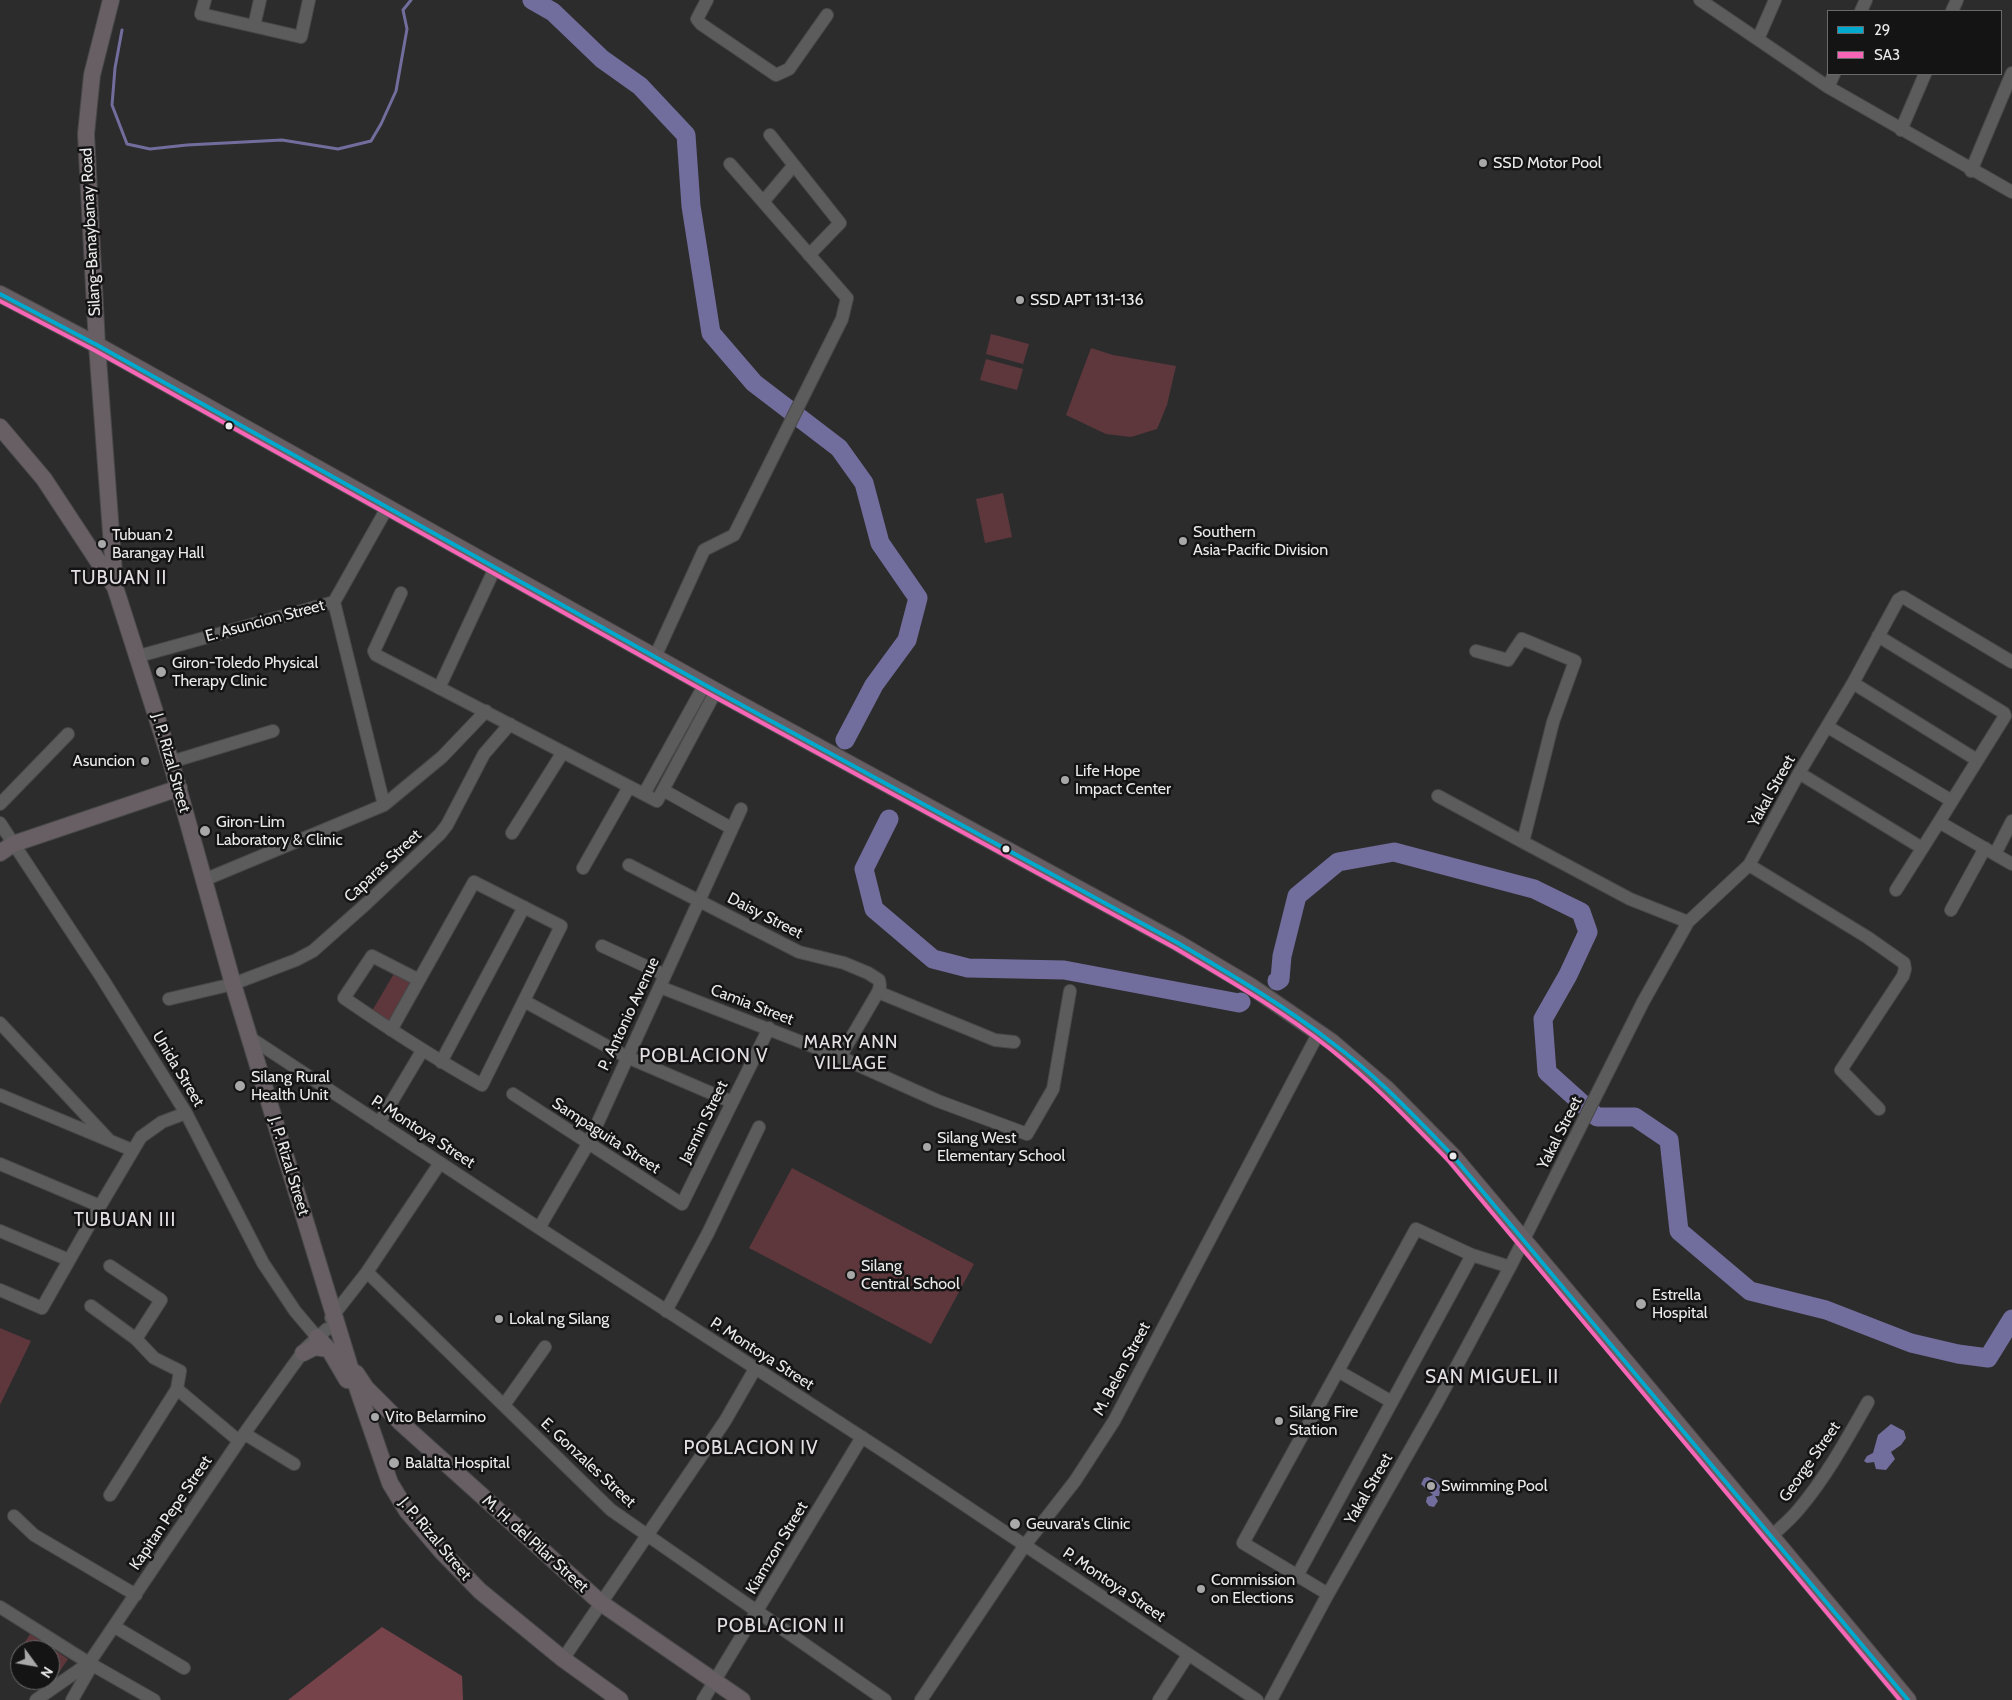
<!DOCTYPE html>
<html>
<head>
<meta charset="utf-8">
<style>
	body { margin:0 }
	#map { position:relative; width:2012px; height:1700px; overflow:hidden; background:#2d2c2d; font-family:Cabin,sans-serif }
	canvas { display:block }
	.legend { position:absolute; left:1827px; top:10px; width:175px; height:65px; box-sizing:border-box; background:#151415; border:1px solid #6b6a6b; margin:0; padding:6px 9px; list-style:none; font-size:15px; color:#ebeaeb }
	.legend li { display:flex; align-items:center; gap:10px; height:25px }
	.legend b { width:25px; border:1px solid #6b6a6b }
	.north { position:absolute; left:10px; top:1640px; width:50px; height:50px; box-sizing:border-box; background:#151415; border:1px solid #6b6a6b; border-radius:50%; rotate:122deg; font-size:14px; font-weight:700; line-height:20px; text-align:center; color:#ebeaeb }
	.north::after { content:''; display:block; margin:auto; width:18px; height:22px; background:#a8a8a8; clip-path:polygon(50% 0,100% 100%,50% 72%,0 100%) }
</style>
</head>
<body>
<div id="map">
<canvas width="2012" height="1700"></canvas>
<ul class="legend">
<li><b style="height:6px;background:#00a9ce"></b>29</li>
<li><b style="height:6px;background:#fa66b7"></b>SA3</li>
</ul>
<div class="north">N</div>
</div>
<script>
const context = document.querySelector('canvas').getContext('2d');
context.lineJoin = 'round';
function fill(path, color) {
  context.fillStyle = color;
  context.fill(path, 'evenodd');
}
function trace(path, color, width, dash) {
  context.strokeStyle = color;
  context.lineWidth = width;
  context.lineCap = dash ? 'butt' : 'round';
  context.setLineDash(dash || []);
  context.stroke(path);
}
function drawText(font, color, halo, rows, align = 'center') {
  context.font = font + ' Cabin,sans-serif';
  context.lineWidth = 5;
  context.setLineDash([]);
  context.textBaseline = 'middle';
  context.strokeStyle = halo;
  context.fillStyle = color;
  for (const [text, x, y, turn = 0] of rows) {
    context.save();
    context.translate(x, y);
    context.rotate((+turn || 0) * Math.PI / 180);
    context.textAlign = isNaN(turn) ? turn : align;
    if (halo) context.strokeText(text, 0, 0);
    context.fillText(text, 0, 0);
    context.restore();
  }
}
fill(new Path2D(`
	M991 334 1029 344 1023 364 986 354Z
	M1091 348 1113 355 1176 366 1167 405 1157 429 1131 437 1106 434 1066 415Z
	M986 359 1023 369 1017 390 980 380Z
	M1003 493 1012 537 985 543 976 499Z
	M395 972 412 982 390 1021 372 1011Z
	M792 1168 974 1264 931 1344 749 1248Z
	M0 1328 31 1341 0 1405Z
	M30 1634 68 1659 51 1684 45 1680H50V1650H20Z`), '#5d373c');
fill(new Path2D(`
	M382 1627 462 1676 463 1700H288Z`), '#76434a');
fill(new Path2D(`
	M1891 1424 1904 1431 1906 1438 1901 1445 1891 1452 1895 1459 1886 1470 1876 1469 1874 1462 1867 1463 1864 1461 1867 1456 1873 1453 1878 1435Z
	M1428 1477 1436 1481 1441 1487 1439 1496H1435L1438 1501 1434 1507 1429 1506 1426 1502 1427 1497 1433 1495 1421 1484 1424 1478Z`), '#716e9d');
trace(new Path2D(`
	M122 30 115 68 112 105 127 144 150 149 187 145 282 140 338 149 371 141 381 124 396 91 407 29 403 10 411 0`), '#716e9d', 3);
trace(new Path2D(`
	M532 0 553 12 602 59 640 86 686 135 691 206 711 333 754 383 839 448 864 483 880 543 918 598 907 640 874 685 845 740
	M889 819 864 869 874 909 933 959 968 968 1064 970 1239 1003 1241 1002
	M1277 981 1280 979 1282 956 1297 896 1338 862 1394 852 1534 889 1581 912 1588 932 1568 975 1543 1019 1547 1072 1597 1117H1635L1669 1140 1679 1231 1750 1291 1826 1310 1911 1343 1958 1354 1988 1358 2012 1319`), '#716e9d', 19);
const minor = new Path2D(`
	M205 0 201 14 301 37 309 0
	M707 0 697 19 701 24 776 75 789 69 827 15
	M1700 0 1828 87 2012 192
	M1861 11 1866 0
	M1952 11 1957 0
	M254 26 260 0
	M1758 39 1775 0
	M1828 87 1834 74
	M1901 130 1925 74
	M770 135 840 223 809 255
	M1971 171 2012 73
	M763 202 794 165
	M401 593 374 651 376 655 657 801 716 691
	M334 602 384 805
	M334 602 387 508
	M1476 651 1508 660 1522 639 1575 661 1553 722 1523 842 1630 899 1688 922
	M139 656 334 602
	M655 657 704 550 734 535 842 319 847 298 730 164
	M1853 683 1977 760
	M439 688 495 568
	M1828 727 1952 801 2005 716 2004 713 1878 636
	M171 762 273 731
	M1799 773 1922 848
	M663 790 731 828
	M644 794 705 684
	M1438 796 1523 842
	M1952 801 1939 822 2012 864
	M0 804 68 734
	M0 823 102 978 186 1113 263 1263 295 1311 317 1337
	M512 833 563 752
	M1995 854 2012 821
	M629 865 799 952 844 963 868 973 879 980 880 986 878 992 840 1057
	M1749 865 1867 937 1904 963 1905 969 1903 976 1841 1070 1879 1109
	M583 868 629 787
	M204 880 384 805 442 757 486 711
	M1896 890 1939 822
	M1951 910 1985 848
	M602 946 665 975
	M660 987 840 1057 938 1101 1027 1134 1053 1089 1070 991
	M878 992 995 1040 1014 1042
	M169 999 233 984 296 960 313 951 367 903 440 834 447 825 484 754 510 724
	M524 1001 627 1057 732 1102
	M0 1023 109 1140
	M391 1030 474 882 561 926 482 1085C434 1058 389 1029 344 998L372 956 419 980
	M249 1037 539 1228 894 1458 1257 1700
	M441 1062 524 907
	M513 1094 682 1204 769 1028
	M0 1095 132 1150
	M379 1123 422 1051
	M0 1164 100 1206
	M539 1228 588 1144 741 809
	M0 1231 69 1260
	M110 1266 161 1300 136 1339
	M367 1272 611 1510 885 1700
	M0 1290 42 1308 100 1206 141 1137 162 1122 186 1113
	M91 1306 136 1339 154 1358 180 1371 177 1389 239 1441
	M666 1311 708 1233 759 1127
	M331 1318 367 1272 440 1163
	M1338 1371 1392 1402
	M504 1405 545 1347
	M245 1434 294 1464
	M110 1495 177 1389
	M14 1516 34 1535 136 1595
	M1772 1536C1781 1527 1791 1519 1799 1509 1826 1477 1847 1439 1868 1402
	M1297 1576 1472 1255
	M1328 1594 1243 1543 1416 1229 1472 1255 1510 1267
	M0 1607 89 1663 154 1700
	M115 1627 184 1668
	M563 1659 725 1421 755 1369
	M36 1700 89 1663 239 1441 292 1367 306 1348 327 1329 331 1328 336 1330 341 1336
	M72 1700 92 1665
	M703 1700 862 1437
	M921 1700 1025 1545 1075 1481 1114 1421 1319 1032
	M1159 1700 1188 1655
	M1271 1700 1328 1594 1438 1401 1510 1267 1643 1002 1688 922 1749 865 1799 773 1853 683 1898 600 1903 597 2012 662`);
const major = new Path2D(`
	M111 0 92 75 86 134 97 345 115 586
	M0 294 97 345 716 691 1178 943 1252 987 1332 1042 1387 1089 1453 1156 1581 1308 1908 1700
	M0 427 44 479 115 587 171 762 233 984 349 1364 390 1483 407 1511 442 1552 480 1591 563 1659 620 1700
	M0 853 13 844 179 788
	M317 1337 330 1351 347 1380
	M303 1353 315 1347 328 1349
	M356 1373 366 1388 400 1422 601 1603 742 1700`);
trace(minor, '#494849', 14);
trace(major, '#494849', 18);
trace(minor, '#5c5c5c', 12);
trace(major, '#675f63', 16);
trace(new Path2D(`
	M0 294 97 345 716 691 1178 943C1230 974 1283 1005 1331 1042 1376 1075 1414 1116 1453 1156L1908 1700`), '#00a9ce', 4);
trace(new Path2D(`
	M0 301 94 350 713 696 1175 948C1227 979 1281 1010 1329 1048 1372 1082 1410 1121 1448 1160L1900 1700`), '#fa66b7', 4);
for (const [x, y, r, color] of [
	[1483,163,5,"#a8a8a8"],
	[1020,300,5,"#a8a8a8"],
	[229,426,4.5,"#ebeaeb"],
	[1183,541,5,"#a8a8a8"],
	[102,544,5,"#a8a8a8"],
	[161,672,6,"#a8a8a8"],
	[145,761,5,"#a8a8a8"],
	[1065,780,5,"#a8a8a8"],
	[205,831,6,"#a8a8a8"],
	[1006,849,4.5,"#ebeaeb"],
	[240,1086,6,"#a8a8a8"],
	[927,1147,5,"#a8a8a8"],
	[1453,1156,4.5,"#ebeaeb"],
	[851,1275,5,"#a8a8a8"],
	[1641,1304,6,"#a8a8a8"],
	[499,1319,5,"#a8a8a8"],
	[375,1417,5,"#a8a8a8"],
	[1279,1421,5,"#a8a8a8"],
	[394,1463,6,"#a8a8a8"],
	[1431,1486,5,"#a8a8a8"],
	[1015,1524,6,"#a8a8a8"],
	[1201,1589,5,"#a8a8a8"]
]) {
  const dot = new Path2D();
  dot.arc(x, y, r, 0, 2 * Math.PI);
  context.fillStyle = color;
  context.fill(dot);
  trace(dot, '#151415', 2);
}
drawText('16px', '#ebeaeb', '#151415', [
	["SSD Motor Pool",1493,163],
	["SSD APT 131-136",1030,300],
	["Southern",1193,532],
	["Asia-Pacific Division",1193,550],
	["Tubuan 2",112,535],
	["Barangay Hall",112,553],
	["Giron-Toledo Physical",172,663],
	["Therapy Clinic",172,681],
	["Asuncion",135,761,"right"],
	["Life Hope",1075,771],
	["Impact Center",1075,789],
	["Giron-Lim",216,822],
	["Laboratory & Clinic",216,840],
	["Silang Rural",251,1077],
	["Health Unit",251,1095],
	["Silang West",937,1138],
	["Elementary School",937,1156],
	["Silang",861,1266],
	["Central School",861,1284],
	["Estrella",1652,1295],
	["Hospital",1652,1313],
	["Lokal ng Silang",509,1319],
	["Silang Fire",1289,1412],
	["Station",1289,1430],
	["Vito Belarmino",385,1417],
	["Balalta Hospital",405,1463],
	["Swimming Pool",1441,1486],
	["Geuvara's Clinic",1026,1524],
	["Commission",1211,1580],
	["on Elections",1211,1598]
], 'left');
drawText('16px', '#ebeaeb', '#151415', [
	["Silang-Banaybanay Road",91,232,-93],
	["E. Asuncion Street",265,621,-15],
	["J. P. Rizal Street",171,763,74],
	["Yakal Street",1772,791,-61],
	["Caparas Street",383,866,-43],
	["Daisy Street",765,916,27],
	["Camia Street",752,1005,21],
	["P. Antonio Avenue",629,1014,-65],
	["Unida Street",178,1069,59],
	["Jasmin Street",704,1122,-64],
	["P. Montoya Street",423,1132,33],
	["Yakal Street",1560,1133,-63],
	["Sampaguita Street",606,1136,33],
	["J. P. Rizal Street",289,1166,73],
	["P. Montoya Street",762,1354,33],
	["M. Belen Street",1122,1369,-62],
	["George Street",1810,1462,-55],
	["E. Gonzales Street",588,1463,43],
	["Yakal Street",1369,1489,-60],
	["Kapitan Pepe Street",171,1513,-56],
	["J. P. Rizal Street",435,1539,50],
	["M. H. del Pilar Street",535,1544,42],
	["Kiamzon Street",777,1548,-59],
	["P. Montoya Street",1114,1585,34]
]);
context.letterSpacing = '1px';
drawText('18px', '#e3dfe2', '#151415', [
	["MARY ANN",851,1043],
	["VILLAGE",851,1064]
]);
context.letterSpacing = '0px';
context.letterSpacing = '1px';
drawText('19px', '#e3dfe2', '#151415', [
	["TUBUAN II",119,578],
	["POBLACION V",704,1056],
	["TUBUAN III",125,1220],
	["SAN MIGUEL II",1492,1377],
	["POBLACION IV",751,1448],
	["POBLACION II",781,1626]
]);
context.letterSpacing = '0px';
</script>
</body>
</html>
